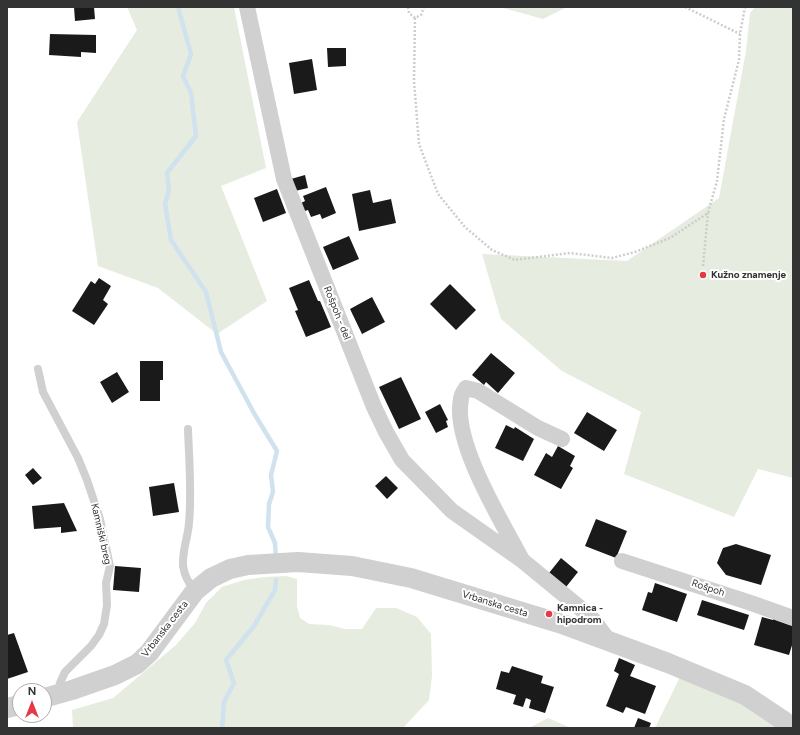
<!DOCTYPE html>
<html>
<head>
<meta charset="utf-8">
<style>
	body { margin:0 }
	#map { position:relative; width:800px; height:735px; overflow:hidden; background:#fff; font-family:Figtree,sans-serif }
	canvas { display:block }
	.frame { position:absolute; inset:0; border:8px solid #333; pointer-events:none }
	.north { position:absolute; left:12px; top:683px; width:40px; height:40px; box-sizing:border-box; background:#fff; border:1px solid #adadad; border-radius:50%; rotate:0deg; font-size:11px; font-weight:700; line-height:16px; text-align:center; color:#333 }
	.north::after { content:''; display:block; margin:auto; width:14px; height:18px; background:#e63946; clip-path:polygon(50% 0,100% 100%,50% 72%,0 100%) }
</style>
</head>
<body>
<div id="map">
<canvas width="800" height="735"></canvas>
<div class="frame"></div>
<div class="north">N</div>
</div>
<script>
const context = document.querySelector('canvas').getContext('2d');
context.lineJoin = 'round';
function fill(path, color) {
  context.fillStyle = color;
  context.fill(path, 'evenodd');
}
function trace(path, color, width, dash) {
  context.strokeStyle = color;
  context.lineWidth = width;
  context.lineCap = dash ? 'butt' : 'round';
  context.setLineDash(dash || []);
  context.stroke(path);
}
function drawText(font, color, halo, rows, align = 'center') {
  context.font = font + ' Figtree,sans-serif';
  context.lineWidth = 4;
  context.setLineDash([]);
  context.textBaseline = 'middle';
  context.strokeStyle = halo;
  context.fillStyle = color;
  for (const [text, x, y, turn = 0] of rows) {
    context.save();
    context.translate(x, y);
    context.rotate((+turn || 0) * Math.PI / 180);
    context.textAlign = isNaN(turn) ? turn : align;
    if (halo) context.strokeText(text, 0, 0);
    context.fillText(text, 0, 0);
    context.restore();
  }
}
fill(new Path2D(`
	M127 7H234L266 168 221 186 267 301 217 334 158 288 98 266 77 122 137 30Z
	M500 7H567L543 19Z
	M755 7H793V478L758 469 734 517 624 474 641 412 562 371 501 319 482 254 627 261 719 198 746 51 750 13Z
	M286 576 297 579V606L300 618 309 624 329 625 345 629H362L376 608H396L417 617 431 634 432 676 429 700 403 728H73L72 710 113 698 176 645 195 623 206 603 222 587 244 580 265 577Z
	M681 675 741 695 777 728H655Z
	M548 718 571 728H529Z`), '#e6ecdf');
trace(new Path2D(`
	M178 7 191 54 183 76 191 93 196 136 167 173 169 190 165 204 171 240 206 292 221 352 255 415 277 451 271 475 273 492 269 504 268 527 275 543 276 559
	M222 728 224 702 234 683 226 660 254 626 275 590 276 580`), '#cfe2ee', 4.5);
fill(new Path2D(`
	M74 7H94L95 19 75 21Z
	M50 34 96 35V53L81 52V57L49 55Z
	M327 48H346V66L328 67Z
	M312 59 317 90 294 94 289 63Z
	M305 175 308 188 295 191 291 179Z
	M326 187 336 213 322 219 320 214 311 217 308 210 302 212 299 204 305 201 303 196Z
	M277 189 286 213 263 222 254 198Z
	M370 190 373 203 391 199 396 223 359 231 352 194Z
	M349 236 359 259 333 270 323 247Z
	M99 278 111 286 103 300 108 304 94 325 72 311 91 281 95 284Z
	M309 280 318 301H320L331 327 306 337 295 311 298 310 289 288Z
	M450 284 476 310 456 330 430 304Z
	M372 297 385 322 362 334 350 309Z
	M491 353 515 373 498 393 486 382 484 385 472 375Z
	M140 361H163V380H160V401H140Z
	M117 372 129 392 112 403 100 382Z
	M401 377 421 419 399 429 379 387Z
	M440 404 448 420 446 421 448 427 436 433 425 412Z
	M587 412 617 430 604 451 574 433Z
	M506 425 514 429 515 427 534 439 523 461 495 448Z
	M558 446 575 456 570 466 573 468 561 489 534 475 546 453 552 457Z
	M33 468 42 478 33 485 25 475Z
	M386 476 398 488 387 499 375 486Z
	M174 483 179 512 153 516 149 487Z
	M64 503 77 531 61 533V527L34 529 32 506Z
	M596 519 627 531 616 558 585 546Z
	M736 544 771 555 761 585 726 575 717 563 723 548Z
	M561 558 578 572 566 587 549 573Z
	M115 566 141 568 139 592 113 590Z
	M655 583 687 594 677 622 642 610 648 592 652 593Z
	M702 600 749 615 744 630 697 615Z
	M762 617 773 620V619L793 626V642L789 655 754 645Z
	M14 633 28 672 7 679V635Z
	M619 658 635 665 630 676 656 686 645 714 626 707 623 713 606 706 619 674 614 671Z
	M512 666 543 676 541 683 554 687 545 713 529 708 531 700 526 698 523 707 513 704 516 695 496 689 501 671 509 673Z
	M638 718 651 723 649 728H634Z`), '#1a1a1a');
trace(new Path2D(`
	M408 7 409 13 415 18 421 15 424 7
	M685 7 740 34
	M415 18 414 81 419 144 438 194 465 227 492 250 515 260 570 253 612 258 635 252 670 238 708 213 717 181 724 119 739 60 740 34 745 7
	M703 266 708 213`), '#cdcdcd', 2.5, [2, 2]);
trace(new Path2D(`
	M38 369 43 392 78 458 87 480 100 519 110 566 106 583 107 605 104 624 99 635 91 646 65 672 60 683 58 693
	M188 429C189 460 192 491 189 523 188 537 182 551 183 566 185 577 188 582 195 590`), '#d0d0d0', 8);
trace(new Path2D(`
	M247 7 284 179 374 407 386 432 402 460 452 511 523 561 591 617 609 641
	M521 558C501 520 452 441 461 399 461 395 464 391 466 388L478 391 538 428 562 439
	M622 561 751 603 793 618`), '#d0d0d0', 16);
trace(new Path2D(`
	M44 698 72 690 115 675 137 664 149 653 195 591 211 578 230 569 248 565 298 562 352 566 411 578 565 625 668 663 745 695 784 721 790 728
	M7 708 20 705`), '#d0d0d0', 20);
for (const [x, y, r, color] of [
	[703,275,4,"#e63946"],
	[549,614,4,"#e63946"]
]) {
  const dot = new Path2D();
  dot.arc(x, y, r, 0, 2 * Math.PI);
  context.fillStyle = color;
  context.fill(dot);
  trace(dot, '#fff', 1.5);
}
drawText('bold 10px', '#333', '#fff', [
	["Kužno znamenje",711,275],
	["Kamnica -",557,608],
	["hipodrom",557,620]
], 'left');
drawText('10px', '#333', '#fff', [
	["Rošpoh - del",337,313,68],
	["Kamniški breg",101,534,77],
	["Rošpoh",708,588,18],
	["Vrbanska cesta",495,604,17],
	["Vrbanska cesta",165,629,-52]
]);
</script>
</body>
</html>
